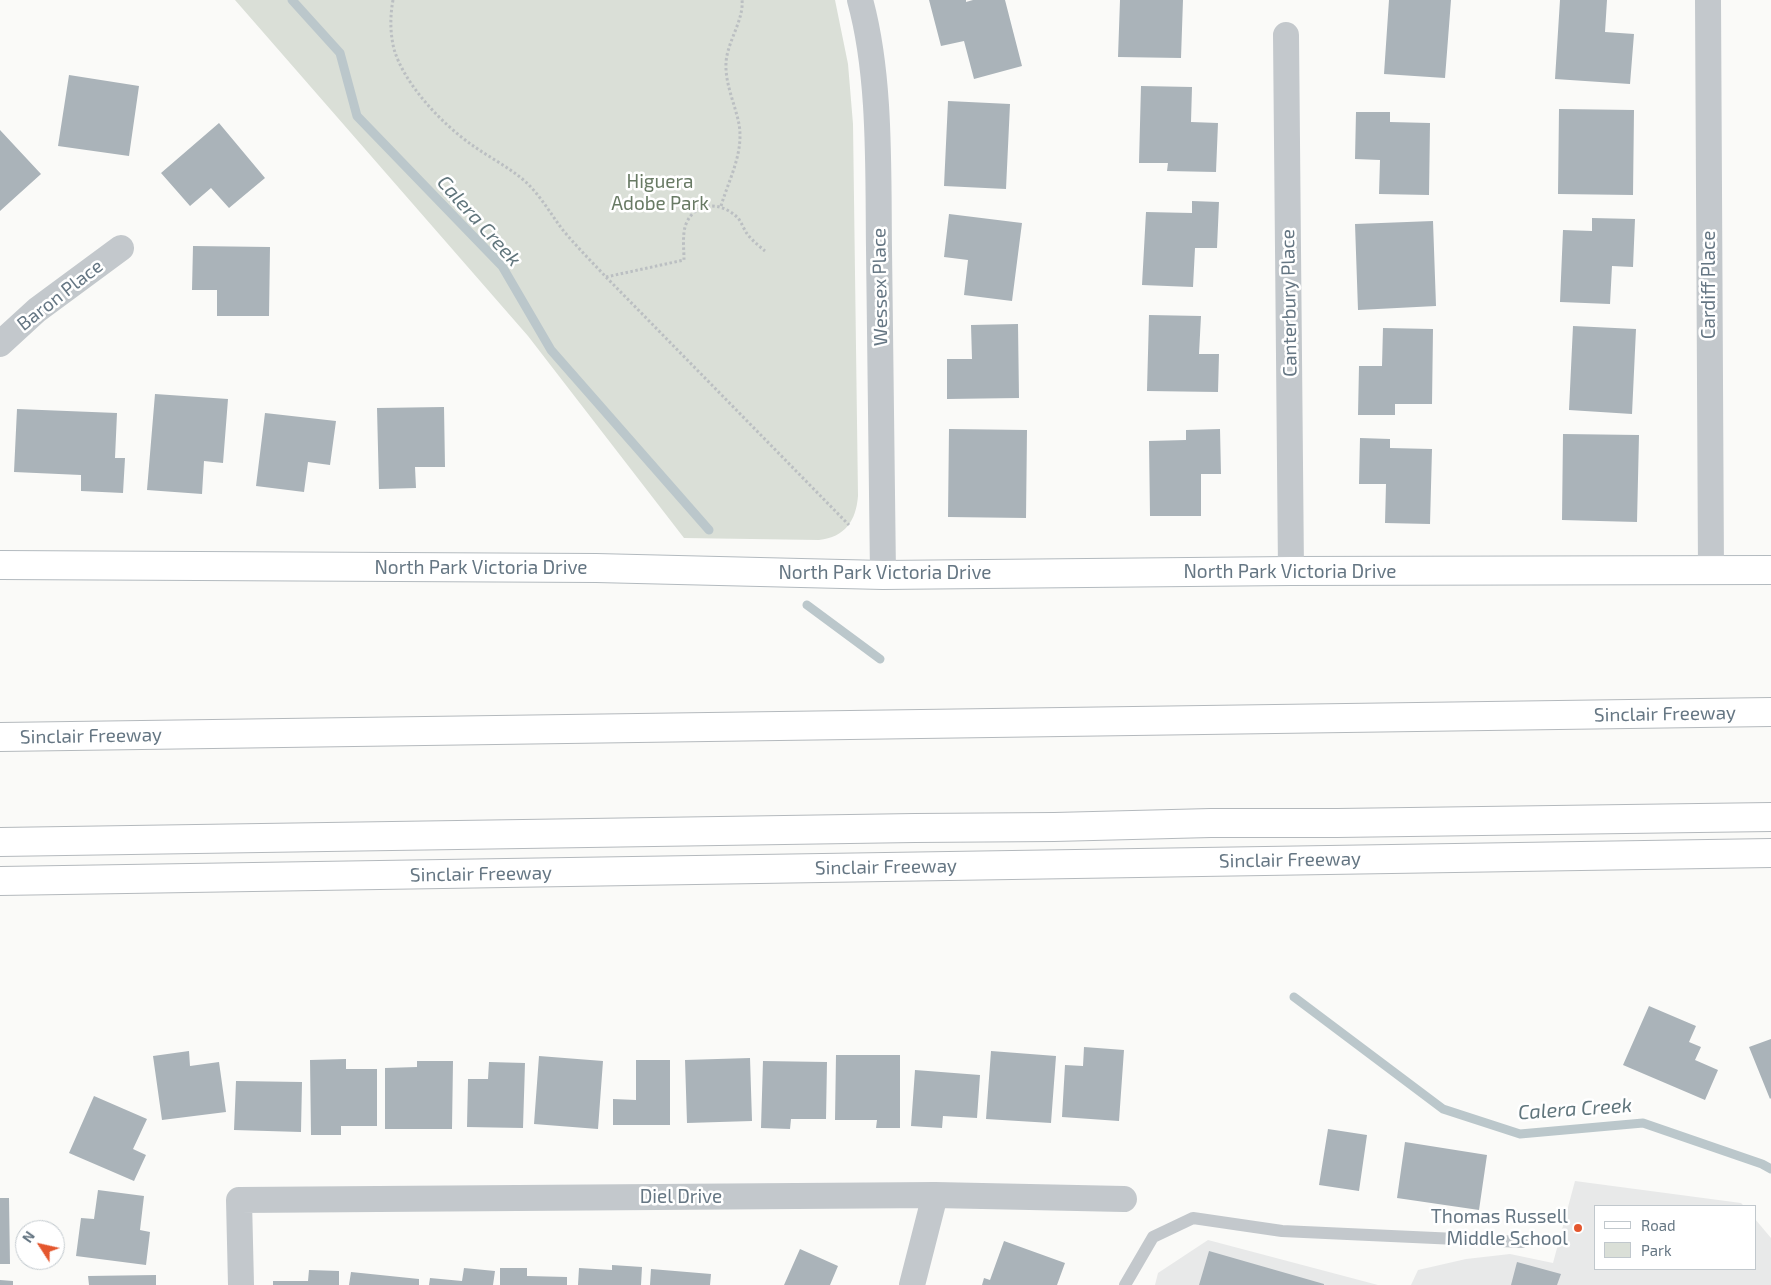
<!DOCTYPE html>
<html>
<head>
<meta charset="utf-8">
<style>
	body { margin:0 }
	#map { position:relative; width:1771px; height:1285px; overflow:hidden; background:#fafaf8; font-family:"Exo 2",sans-serif }
	canvas { display:block }
	.legend { position:absolute; left:1594px; top:1205px; width:162px; height:65px; box-sizing:border-box; background:#fff; border:1px solid #c1c8cd; margin:0; padding:6px 9px; list-style:none; font-size:15px; color:#657683 }
	.legend li { display:flex; align-items:center; gap:10px; height:25px }
	.legend b { width:25px; border:1px solid #c1c8cd }
	.north { position:absolute; left:15px; top:1220px; width:50px; height:50px; box-sizing:border-box; background:#fff; border:1px solid #c1c8cd; border-radius:50%; rotate:305deg; font-size:14px; font-weight:700; line-height:20px; text-align:center; color:#657683 }
	.north::after { content:''; display:block; margin:auto; width:18px; height:22px; background:#e4572e; clip-path:polygon(50% 0,100% 100%,50% 72%,0 100%) }
</style>
</head>
<body>
<div id="map">
<canvas width="1771" height="1285"></canvas>
<ul class="legend">
<li><b style="height:6px;background:#fff"></b>Road</li>
<li><b style="height:14px;background:#dadfd7"></b>Park</li>
</ul>
<div class="north">N</div>
</div>
<script>
const context = document.querySelector('canvas').getContext('2d');
context.lineJoin = 'round';
function fill(path, color) {
  context.fillStyle = color;
  context.fill(path, 'evenodd');
}
function trace(path, color, width, dash) {
  context.strokeStyle = color;
  context.lineWidth = width;
  context.lineCap = dash ? 'butt' : 'round';
  context.setLineDash(dash || []);
  context.stroke(path);
}
function drawText(font, color, halo, rows, align = 'center') {
  context.font = font + ' "Exo 2",sans-serif';
  context.lineWidth = 5;
  context.setLineDash([]);
  context.textBaseline = 'middle';
  context.strokeStyle = halo;
  context.fillStyle = color;
  for (const [text, x, y, turn = 0] of rows) {
    context.save();
    context.translate(x, y);
    context.rotate((+turn || 0) * Math.PI / 180);
    context.textAlign = isNaN(turn) ? turn : align;
    if (halo) context.strokeText(text, 0, 0);
    context.fillText(text, 0, 0);
    context.restore();
  }
}
fill(new Path2D(`
	M1575 1181 1741 1203 1744 1206H1595V1269H1755V1219L1771 1238V1285H1411L1418 1270 1466 1259 1510 1254 1553 1263Z
	M1208 1240 1378 1285H1155L1158 1273Z`), '#e8e9e9');
fill(new Path2D(`
	M235 0H835L848 64 853 124 858 496C856 521 845 537 819 540L684 538 528 336Z`), '#dadfd7');
trace(new Path2D(`
	M292 0 340 53 357 116 502 266 551 350 709 530
	M807 605 880 659
	M1294 997 1443 1109 1520 1134 1643 1123 1762 1164 1771 1169`), '#bbc7cb', 9);
fill(new Path2D(`
	M929 0H966V2L973 0H1005L1022 66 974 79 964 41 941 46Z
	M1120 0H1183L1181 58 1118 57Z
	M1389 0H1451L1445 78 1384 74Z
	M1560 0H1607L1605 32 1634 34 1630 84 1555 79Z
	M69 75 139 86 129 156 58 146Z
	M1141 86 1192 87 1191 122 1218 123 1216 172 1167 171 1168 163H1139Z
	M948 101 1010 104 1006 189 944 186Z
	M1559 109 1634 110 1633 195 1558 194Z
	M1356 112H1390V122L1430 123 1429 195 1379 194 1380 160 1355 159Z
	M219 123 265 178 229 208 211 188 190 206 161 173Z
	M0 130 41 174 0 211Z
	M1192 201 1219 202 1217 248H1195L1193 287 1142 285 1146 212 1192 213Z
	M949 214 1022 223 1012 301 964 295 968 260 944 257Z
	M1592 218 1635 219 1633 267 1612 266 1610 304 1560 302 1563 230 1592 231Z
	M1433 221 1436 306 1358 310 1355 224Z
	M193 246 270 247 269 316H217V290H192Z
	M1149 315 1201 316 1199 354H1219L1218 392 1147 391Z
	M1018 324 1019 398 947 399V359H972L971 325Z
	M1573 326 1636 329 1632 414 1569 410Z
	M1383 328 1433 329 1432 404H1395V415H1358L1359 366H1382Z
	M155 394 228 399 223 463 204 461 202 494 147 490Z
	M444 407 445 467H415L416 488 379 489 377 408Z
	M17 409 117 413 115 458H125L123 493 81 491V475L14 472Z
	M265 413 336 421 330 465 308 462 304 492 256 486Z
	M949 429 1027 430 1026 518 948 517Z
	M1220 429 1221 474H1201V516H1150L1149 441 1186 440V430Z
	M1563 434 1639 435 1637 522 1562 520Z
	M1360 438 1390 439V448L1432 449 1430 524 1385 523 1386 484H1359Z
	M1649 1006 1696 1026 1689 1042 1701 1047 1695 1060 1718 1070 1705 1100 1623 1065Z
	M1771 1039V1098L1770 1099 1749 1047Z
	M1084 1047 1124 1050 1119 1121 1062 1117 1065 1065 1083 1066Z
	M189 1051 190 1066 219 1062 226 1112 162 1120 153 1056Z
	M991 1051 1056 1056 1051 1123 986 1119Z
	M836 1055H900V1128H876L877 1120H835Z
	M539 1056 603 1061 598 1129 534 1124Z
	M750 1058 752 1121 687 1123 685 1060Z
	M346 1059V1069H377V1126H341V1135H311L310 1060Z
	M636 1060H670V1125H613V1099L636 1100Z
	M417 1061H453L452 1129H385V1068L417 1067Z
	M763 1061 827 1062 826 1119H791L790 1129 761 1128Z
	M489 1062 525 1063 523 1128 467 1127 468 1079H488Z
	M915 1070 980 1075 977 1118 943 1116 942 1128 911 1126Z
	M236 1081 302 1082 301 1132 234 1130Z
	M94 1096 147 1119 133 1149 146 1155 134 1181 69 1153Z
	M1328 1129 1367 1135 1359 1191 1319 1185Z
	M1405 1142 1487 1155 1479 1210 1397 1198Z
	M98 1190 144 1196 140 1230 150 1232 146 1265 76 1256 81 1218 94 1219Z
	M0 1198H9L10 1264H0Z
	M1004 1241 1065 1263 1057 1285H982L984 1278 990 1280Z
	M800 1249 838 1266 830 1285H784Z
	M1209 1251 1324 1284V1285H1199Z
	M1517 1262 1561 1274 1557 1285H1511Z
	M612 1265 642 1267 641 1285H578L579 1268 612 1270Z
	M464 1268 495 1271 493 1285H429L430 1278 462 1281Z
	M500 1268H527V1276L567 1277V1285H500Z
	M651 1269 711 1274 710 1285H650Z
	M309 1270 339 1271V1285H273V1281H308Z
	M351 1272 419 1279V1285H349Z
	M156 1275V1285H89L88 1276Z
	M0 1280 13 1281V1285H0Z`), '#aab3b9');
const secondary = new Path2D(`
	M0 565 596 568 883 575 1291 571 1771 570`);
const highway = new Path2D(`
	M0 737 1771 712
	M0 842 915 828 1054 827 1211 823H1337L1771 817
	M0 881 1771 853`);
trace(secondary, '#b3babf', 30);
trace(highway, '#b4b9bd', 30);
trace(new Path2D(`
	M393 0C390 16 390 33 394 49 404 84 442 124 472 145 490 158 511 168 528 184 541 197 551 214 562 229 576 246 591 261 606 277L849 525
	M721 206C729 179 744 153 739 124 735 104 725 84 726 63 727 42 744 20 742 0
	M606 277 684 260C684 249 682 234 686 224 696 200 722 202 738 218 742 223 744 230 748 235 753 241 759 246 765 251`), '#bbbfc2', 3, [2.5, 2.5]);
trace(new Path2D(`
	M1125 1285 1153 1237 1193 1218 1282 1231 1522 1242`), '#c3c8cc', 12);
trace(new Path2D(`
	M860 0C881 76 878 170 879 249 881 357 882 466 883 575
	M1708 0 1711 570
	M1286 35 1291 571
	M0 344 37 310 121 248
	M241 1285 239 1200 935 1195 1124 1199
	M912 1285 935 1195`), '#c3c8cc', 26);
trace(secondary, '#fff', 28);
trace(highway, '#fff', 28);
for (const [x, y, r, color] of [
	[1578,1228,5,"#e4572e"]
]) {
  const dot = new Path2D();
  dot.arc(x, y, r, 0, 2 * Math.PI);
  context.fillStyle = color;
  context.fill(dot);
  trace(dot, '#fff', 2);
}
drawText('19px', '#687a64', '#fff', [
	["Higuera",660,182],
	["Adobe Park",660,204]
]);
drawText('19px', '#657683', '#fff', [
	["Cardiff Place",1709,285,-90],
	["Wessex Place",880,287,-91],
	["Baron Place",60,295,-38],
	["Canterbury Place",1289,303,-91],
	["North Park Victoria Drive",481,568],
	["North Park Victoria Drive",1290,572],
	["North Park Victoria Drive",885,573],
	["Sinclair Freeway",1665,714,-1],
	["Sinclair Freeway",91,736,-1],
	["Sinclair Freeway",1290,860,-1],
	["Sinclair Freeway",886,867,-1],
	["Sinclair Freeway",481,874,-1],
	["Diel Drive",681,1197]
]);
drawText('19px', '#657683', '#fff', [
	["Thomas Russell",1568,1217],
	["Middle School",1568,1239]
], 'right');
drawText('italic 20px', '#60757c', '#fff', [
	["Calera Creek",479,221,48],
	["Calera Creek",1575,1109,-4]
]);
</script>
</body>
</html>
